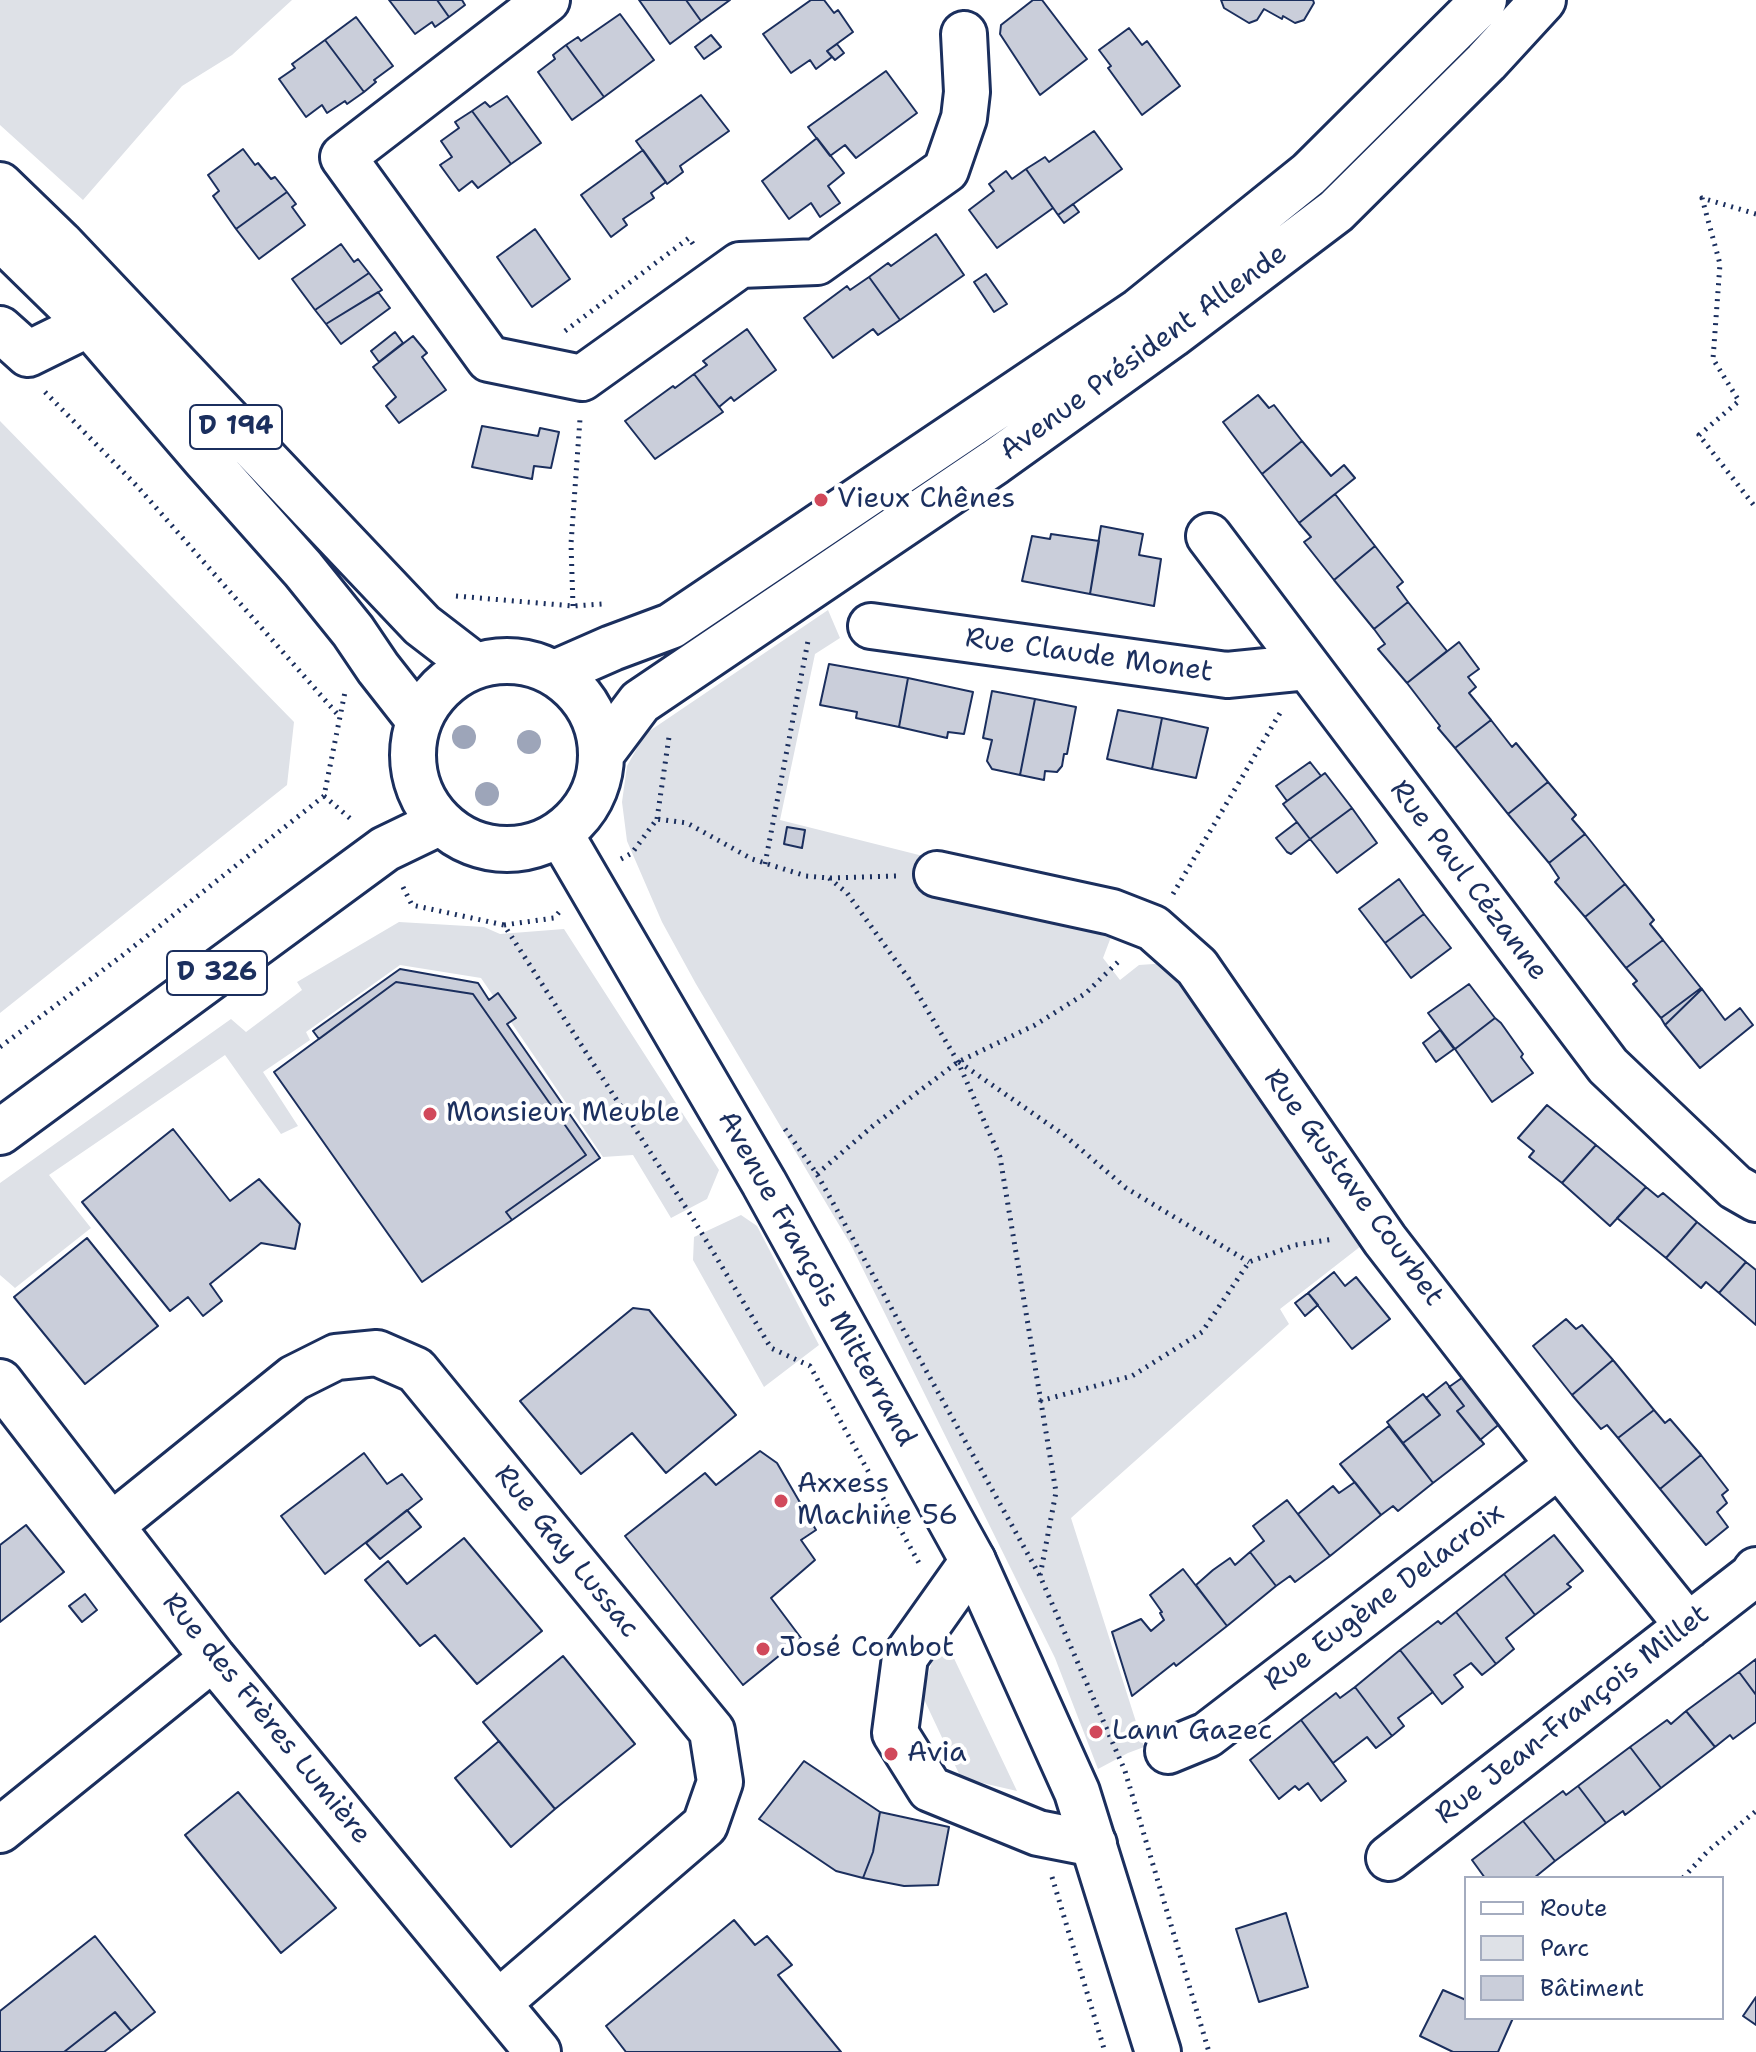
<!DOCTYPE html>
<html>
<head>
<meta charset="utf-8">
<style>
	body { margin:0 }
	#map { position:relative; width:1756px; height:2052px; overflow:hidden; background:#fff; font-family:"Shantell Sans",sans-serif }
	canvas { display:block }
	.legend { position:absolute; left:1464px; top:1876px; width:260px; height:144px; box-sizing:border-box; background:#fff; border:2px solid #a4acbf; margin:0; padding:10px 14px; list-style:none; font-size:24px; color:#1b2f5e }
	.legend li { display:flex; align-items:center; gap:16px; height:40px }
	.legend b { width:40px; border:2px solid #a4acbf }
</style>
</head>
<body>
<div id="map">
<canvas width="1756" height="2052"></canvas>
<ul class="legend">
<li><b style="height:10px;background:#fff"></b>Route</li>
<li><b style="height:22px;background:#dee1e7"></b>Parc</li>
<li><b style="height:22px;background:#caceda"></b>Bâtiment</li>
</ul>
</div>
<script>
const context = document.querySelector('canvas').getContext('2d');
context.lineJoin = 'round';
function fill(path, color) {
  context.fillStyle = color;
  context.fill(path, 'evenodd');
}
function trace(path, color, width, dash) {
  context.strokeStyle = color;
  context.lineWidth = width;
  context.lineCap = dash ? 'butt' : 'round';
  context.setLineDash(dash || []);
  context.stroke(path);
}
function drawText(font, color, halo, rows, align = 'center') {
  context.font = font + ' "Shantell Sans",sans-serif';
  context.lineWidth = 8;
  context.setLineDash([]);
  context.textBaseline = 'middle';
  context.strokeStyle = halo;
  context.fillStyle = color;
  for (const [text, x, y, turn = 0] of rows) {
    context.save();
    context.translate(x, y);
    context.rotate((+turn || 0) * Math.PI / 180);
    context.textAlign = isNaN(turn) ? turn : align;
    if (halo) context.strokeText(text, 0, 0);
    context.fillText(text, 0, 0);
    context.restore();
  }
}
fill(new Path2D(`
	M0 0H292L232 55 182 86 83 200 0 125Z
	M0 421 294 722 287 785 0 1013Z
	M828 610 840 638 815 654 780 820 927 857 1114 929 1103 958 1120 980 1139 965 1168 963 1361 1246 1280 1309 1289 1324 1071 1518 1144 1747 1128 1753 1098 1769 1055 1658 851 1245 696 984 662 922 627 841 622 802 627 766 645 734Z
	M399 922 484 927 500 934 564 929 719 1170 707 1199 671 1218 633 1155 603 1157 481 978 400 965 306 1032 310 1040 263 1072 298 1126 281 1134 225 1055 49 1175 91 1228 15 1288 0 1275V1183L231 1019 246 1032 302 990 297 982Z
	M741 1215 757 1226 819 1345 764 1387 693 1260 694 1237Z
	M941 1631 1017 1791 961 1778 922 1695Z`), '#dee1e7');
const building = new Path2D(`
	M389 0H437L449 17 435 27 432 22 415 34Z
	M437 0H462L465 5 449 17Z
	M639 0H686L701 21 670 44Z
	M686 0H730L701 21Z
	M811 0H824L834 13 838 10 853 32 827 51 832 57 816 69 810 60 791 73 763 34Z
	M1033 0H1042L1087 59 1040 95 1000 34 1001 25Z
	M1221 0H1313L1314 3 1304 20 1295 23 1283 16 1282 19 1264 9 1257 20 1249 23 1224 8Z
	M620 14 654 60 604 97 566 45 578 37 581 41Z
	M356 17 393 66 374 80 376 82 364 92 325 40Z
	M1129 28 1142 45 1147 41 1180 86 1142 115 1108 68 1111 66 1099 50Z
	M711 35 721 47 704 59 695 47Z
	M325 40 364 92 347 104 345 101 327 113 322 105 306 117 279 79 295 68 292 64Z
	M837 44 844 53 835 60 827 51Z
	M566 45 604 97 572 120 538 72 555 59 553 55Z
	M886 71 917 113 856 158 845 145 830 156 808 127Z
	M701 95 729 131 680 166 683 172 667 184 636 141Z
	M507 96 541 143 511 164 472 111 485 102 490 107Z
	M472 111 511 164 478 188 472 181 459 191 440 165 452 157 441 141 459 128 455 122Z
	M1094 131 1122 169 1058 215 1026 169 1045 157 1049 162Z
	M817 138 844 173 828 186 840 203 820 217 811 203 789 219 762 181Z
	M243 149 255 165 258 163 271 179 275 177 287 192 236 229 213 196 219 191 208 175Z
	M643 150 666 182 651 193 654 198 623 219 627 225 611 237 581 195Z
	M1026 169 1053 208 997 248 969 210 994 191 989 184 1006 171 1012 179Z
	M287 192 296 204 292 207 305 225 259 259 236 229Z
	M1073 204 1079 212 1064 223 1058 215Z
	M535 229 570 279 532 307 497 257Z
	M936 234 964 275 900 320 869 277 888 263 891 266Z
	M341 244 354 262 358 259 369 273 315 310 292 279Z
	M369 273 382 290 326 324 315 310Z
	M986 274 1007 304 994 312 974 282Z
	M869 277 900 320 878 335 873 329 833 358 804 318 847 286 850 290Z
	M378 292 390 308 341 344 326 324Z
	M747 329 776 370 734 401 731 397 719 407 694 374 707 365 703 361Z
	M395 332 403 343 379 362 371 351Z
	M413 336 427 353 422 357 446 390 399 423 386 406 396 397 373 367Z
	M694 374 723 412 655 459 625 421 673 386 675 388Z
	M1258 395 1269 408 1274 405 1302 441 1262 474 1223 422Z
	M482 426 538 436 540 428 559 432 551 468 534 466 532 479 472 467Z
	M1302 441 1331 476 1344 465 1355 478 1299 523 1262 474Z
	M1335 494 1375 546 1334 580 1304 542 1311 537 1299 523Z
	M1101 526 1143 534 1139 555 1161 559 1154 606 1090 594Z
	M1051 534 1099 541 1090 594 1022 581 1032 536 1050 539Z
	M1375 546 1403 582 1397 587 1408 602 1374 629 1334 580Z
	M1408 602 1447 651 1407 683 1378 649 1385 644 1374 629Z
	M1459 642 1479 669 1468 677 1476 687 1469 693 1491 720 1455 748 1438 728 1440 726 1407 683Z
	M829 664 908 678 899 727 856 718 857 712 820 705Z
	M908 678 973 692 964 734 948 732 947 738 899 727Z
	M992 691 1035 699 1020 775 992 769 987 761 992 740 983 738Z
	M1035 699 1076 707 1067 754H1064L1062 766 1057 772 1045 771 1044 780 1020 775Z
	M1118 710 1162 718 1152 769 1107 759Z
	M1162 718 1208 728 1196 778 1152 769Z
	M1491 720 1512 747 1516 743 1548 782 1508 814 1455 748Z
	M1310 762 1321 776 1287 801 1276 786Z
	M1325 773 1352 808 1310 839 1283 804Z
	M1548 782 1576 815 1572 819 1585 834 1549 863 1508 814Z
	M1352 808 1377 843 1337 873 1310 839Z
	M1297 822 1310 839 1291 854 1287 852 1276 838Z
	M787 827 805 830 802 848 784 844Z
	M1585 834 1625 884 1585 917 1555 882 1559 878 1549 863Z
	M1399 879 1424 914 1385 943 1359 909Z
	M1625 884 1654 920 1650 924 1663 940 1626 968 1585 917Z
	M1424 914 1451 948 1411 978 1385 943Z
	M1663 940 1701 988 1661 1018 1633 984 1637 981 1626 968Z
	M400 969 478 983 489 1000 498 993 516 1018 507 1024 600 1158 512 1220 506 1212 586 1155 473 994 396 982 319 1039 313 1031Z
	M396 982 473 994 586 1155 506 1212 512 1220 422 1282 274 1072Z
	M1469 984 1495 1018 1455 1049 1428 1013Z
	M1701 988 1702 989 1665 1025 1661 1018Z
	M1702 989 1725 1020 1740 1008 1753 1025 1700 1068 1665 1025Z
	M1495 1018 1501 1023 1523 1054 1521 1057 1533 1073 1492 1102 1455 1049Z
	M1440 1030 1454 1049 1436 1062 1423 1043Z
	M1547 1105 1596 1145 1562 1183 1529 1157 1534 1151 1518 1138Z
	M173 1129 230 1201 259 1179 300 1224 295 1249 261 1243 210 1284 222 1301 203 1316 188 1297 170 1311 82 1202Z
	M1596 1145 1646 1187 1610 1226 1562 1183Z
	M1646 1187 1658 1197 1663 1193 1697 1222 1666 1258 1617 1218Z
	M1697 1222 1746 1262 1719 1293 1706 1282 1701 1288 1666 1258Z
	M87 1238 158 1326 85 1384 14 1297Z
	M1746 1262 1756 1270V1325L1719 1293Z
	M1334 1272 1345 1286 1356 1277 1390 1319 1352 1349 1308 1293Z
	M1308 1293 1318 1305 1305 1316 1295 1303Z
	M633 1308 649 1310 736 1415 666 1473 632 1433 581 1474 520 1401Z
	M1566 1319 1576 1329 1582 1325 1613 1360 1572 1395 1533 1346Z
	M1613 1360 1654 1410 1618 1438 1607 1425 1601 1429 1572 1395Z
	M1466 1375 1502 1422 1480 1440 1457 1411 1464 1406 1449 1387Z
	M1446 1382 1464 1406 1457 1411 1484 1444 1433 1483 1403 1443 1440 1415 1426 1398Z
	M1423 1394 1440 1415 1403 1443 1387 1422Z
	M1654 1410 1665 1423 1670 1419 1701 1455 1660 1489 1618 1438Z
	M1389 1426 1433 1483 1398 1511 1393 1506 1381 1515 1340 1464Z
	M760 1451 777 1463 816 1530 801 1540 815 1560 771 1598 801 1638 743 1685 625 1536 705 1473 716 1485Z
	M364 1453 387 1484 402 1474 422 1499 325 1574 281 1516Z
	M1701 1455 1728 1490 1722 1495 1727 1503 1717 1512 1728 1527 1706 1545 1660 1489Z
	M1355 1482 1381 1515 1330 1556 1298 1514 1333 1486 1339 1493Z
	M1287 1500 1330 1556 1295 1582 1290 1576 1276 1586 1250 1552 1264 1541 1253 1526Z
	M407 1510 421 1527 380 1559 366 1543Z
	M26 1525 64 1572 0 1622V1545Z
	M1554 1535 1583 1571 1567 1584 1571 1587 1535 1615 1504 1574Z
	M464 1538 542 1631 477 1684 435 1635 420 1646 365 1580 388 1561 407 1584Z
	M1250 1552 1276 1586 1227 1626 1196 1585 1213 1570 1230 1558 1235 1565Z
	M1183 1569 1227 1626 1176 1666 1174 1663 1132 1696 1112 1632 1141 1619 1151 1631 1164 1620 1160 1613 1162 1612 1150 1595Z
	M1504 1574 1535 1615 1506 1638 1514 1649 1496 1664 1456 1612Z
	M85 1594 97 1610 82 1622 69 1606Z
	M1456 1612 1496 1664 1482 1675 1471 1663 1454 1675 1463 1687 1442 1704 1400 1650 1438 1621 1441 1624Z
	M1400 1650 1433 1692 1398 1718 1404 1726 1392 1736 1355 1687Z
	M563 1656 635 1744 555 1809 483 1722Z
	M1756 1659V1695L1739 1672Z
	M1739 1672 1756 1695V1722L1733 1739 1730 1735 1715 1747 1686 1711Z
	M1355 1687 1392 1736 1376 1748 1367 1737 1333 1763 1301 1720 1336 1693 1340 1698Z
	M1686 1711 1715 1747 1661 1788 1630 1747 1667 1720 1671 1724Z
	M1301 1720 1346 1781 1321 1801 1308 1783 1299 1790 1295 1786 1279 1799 1250 1760Z
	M499 1741 555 1809 511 1847 455 1778Z
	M1630 1747 1661 1788 1625 1815 1623 1811 1606 1823 1578 1786Z
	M804 1761 880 1812 873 1852 863 1878 836 1871 759 1819Z
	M1578 1786 1606 1823 1555 1861 1523 1821 1563 1791 1566 1795Z
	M238 1792 336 1908 281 1953 185 1835Z
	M880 1812 949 1827 938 1885 904 1886 863 1878 873 1852Z
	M1523 1821 1555 1861 1534 1878H1485L1472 1860Z
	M1286 1913 1308 1987 1259 2002 1236 1929Z
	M734 1920 755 1945 767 1936 792 1965 778 1975 841 2052H626L606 2026Z
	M95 1936 155 2012 131 2031 115 2012 64 2052H0V2011Z
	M1443 1990 1466 2000V2018H1513L1498 2052H1453L1420 2036Z
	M1756 1997V2025L1743 2016Z
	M115 2012 131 2031 104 2052H64Z`);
fill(building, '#caceda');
trace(building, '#1b2f5e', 2);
const minor = new Path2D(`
	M547 0 343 157 489 359 582 378 740 265 817 262 946 170 964 118 967 92 964 34
	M0 329 28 354 89 324
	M1209 536 1608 1066 1735 1187 1756 1199
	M871 626 1227 675 1307 667
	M937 874 1112 912 1153 928 1197 967 1385 1240 1559 1465 1688 1626
	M0 1382 213 1658 538 2052
	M112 1525 294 1378 336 1357 377 1353 416 1370 712 1731 720 1782 705 1825 498 2003
	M973 1561 905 1657 895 1733 930 1789 1038 1833 1094 1844
	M1168 1751 1207 1735 1559 1465
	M0 1830 213 1658
	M1389 1858 1752 1576 1756 1570`);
const major = new Path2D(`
	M0 185 60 243 422 625 474 665
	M0 237 89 324 205 459 303 569 353 631 378 668 418 719
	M413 755a94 94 0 1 1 188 0a94 94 0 1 1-188 0Z
	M555 673 612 648 671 626 1139 311 1309 174 1484 0
	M601 754 640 702 995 462 1172 335 1336 211 1486 62 1543 0
	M561 835 764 1183 973 1561 1077 1792 1158 2052
	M0 1132 385 849 439 823`);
trace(minor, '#1b2f5e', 50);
trace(major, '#1b2f5e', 50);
trace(new Path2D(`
	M1756 214 1702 198 1720 264 1713 359 1739 401 1699 435 1756 508
	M565 331 689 238 695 247
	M45 392 137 486 339 716
	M456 596 573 606 602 604
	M573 606 571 544 580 419
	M324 796 352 820
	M657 819 669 737
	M621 859 632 853 657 819 687 823 752 859 806 876 829 878 896 876
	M765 864 808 641
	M829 878 847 893 909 979 958 1062 1000 1157 1056 1492 1040 1576
	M403 887 412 905 504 925 692 1217 771 1348 810 1366 919 1563
	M1173 894 1280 713
	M504 925 554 918 560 911
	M0 1047 123 955 324 796 345 692
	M959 1062 1064 1135 1126 1188 1249 1262
	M785 1129 817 1174 1040 1576 1125 1771 1209 2052
	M817 1174 874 1125 958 1062 1035 1025 1086 993 1120 960
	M1040 1401 1132 1376 1202 1332 1249 1262 1295 1245 1334 1239
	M1052 1877 1105 2052
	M1683 1878 1708 1851 1756 1811`), '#1b2f5e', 5, [2, 6]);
trace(minor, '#fff', 44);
trace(major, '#fff', 44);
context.fillStyle = '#9da5b9';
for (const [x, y] of [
	[464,737],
	[529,742],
	[487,794]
]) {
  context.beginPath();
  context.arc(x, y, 12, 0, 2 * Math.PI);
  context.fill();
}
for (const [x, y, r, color] of [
	[821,500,8,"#d1495b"],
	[430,1114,8,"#d1495b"],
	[781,1501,8,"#d1495b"],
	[763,1649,8,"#d1495b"],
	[1096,1732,8,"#d1495b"],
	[891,1754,8,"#d1495b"]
]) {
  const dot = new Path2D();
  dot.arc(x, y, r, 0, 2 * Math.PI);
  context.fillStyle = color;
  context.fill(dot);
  trace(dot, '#fff', 3);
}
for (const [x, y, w] of [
	[236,427,92],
	[217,973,100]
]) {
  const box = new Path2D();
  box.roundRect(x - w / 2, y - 22, w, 44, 6);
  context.fillStyle = '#fff';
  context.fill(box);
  trace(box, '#1b2f5e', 2);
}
drawText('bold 26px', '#1b2f5e', null, [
	["D 194",236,427],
	["D 326",217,973]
]);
drawText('28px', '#1b2f5e', '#fff', [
	["Avenue Président Allende",1144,353,-36],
	["Rue Claude Monet",1089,656,8],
	["Rue Paul Cézanne",1468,881,53],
	["Rue Gustave Courbet",1353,1188,54],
	["Avenue François Mitterrand",816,1279,61],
	["Rue Gay Lussac",566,1552,51],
	["Rue Eugène Delacroix",1385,1598,-37],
	["Rue Jean-François Millet",1573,1715,-38],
	["Rue des Frères Lumière",266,1719,51]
]);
drawText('28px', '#1b2f5e', '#fff', [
	["Vieux Chênes",837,500],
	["Monsieur Meuble",446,1114],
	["Axxess",797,1485],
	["Machine 56",797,1517],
	["José Combot",779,1649],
	["Lann Gazec",1112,1732],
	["Avia",907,1754]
], 'left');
</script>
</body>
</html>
